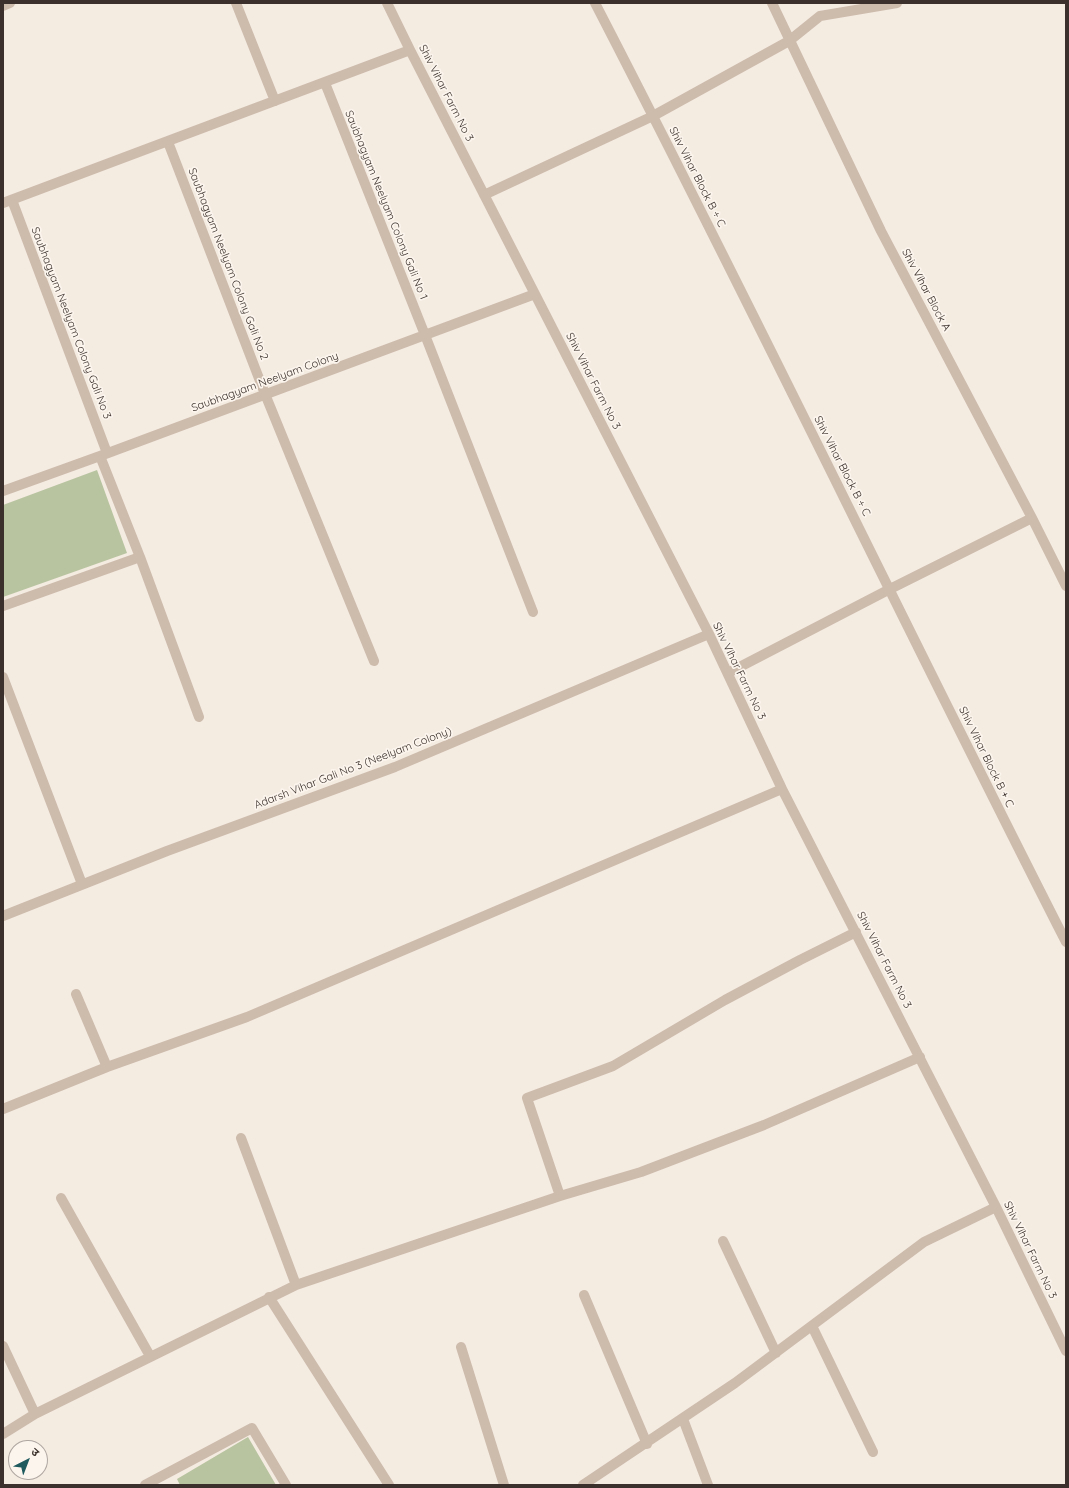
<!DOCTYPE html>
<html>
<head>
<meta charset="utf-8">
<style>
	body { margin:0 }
	#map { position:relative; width:1069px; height:1488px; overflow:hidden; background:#f4ebe1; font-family:Quicksand,"Noto Sans Devanagari",sans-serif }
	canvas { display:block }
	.frame { position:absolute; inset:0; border:4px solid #3b302b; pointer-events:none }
	.north { position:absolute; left:8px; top:1440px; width:40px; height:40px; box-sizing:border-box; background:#fbf5ee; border:1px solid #aea6a0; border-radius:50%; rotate:42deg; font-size:11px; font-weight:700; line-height:16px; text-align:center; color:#3b302b }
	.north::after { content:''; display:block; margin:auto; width:14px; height:18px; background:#1f5a5e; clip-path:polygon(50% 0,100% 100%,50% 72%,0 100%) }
</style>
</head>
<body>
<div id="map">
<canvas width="1069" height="1488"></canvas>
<div class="frame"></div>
<div class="north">उ</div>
</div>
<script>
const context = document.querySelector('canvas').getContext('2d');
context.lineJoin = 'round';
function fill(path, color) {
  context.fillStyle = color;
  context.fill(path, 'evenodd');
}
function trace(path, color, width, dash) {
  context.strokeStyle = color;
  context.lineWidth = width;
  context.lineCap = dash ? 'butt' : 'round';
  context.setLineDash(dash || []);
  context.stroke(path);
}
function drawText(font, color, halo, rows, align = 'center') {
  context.font = font + ' Quicksand,sans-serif';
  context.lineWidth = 3.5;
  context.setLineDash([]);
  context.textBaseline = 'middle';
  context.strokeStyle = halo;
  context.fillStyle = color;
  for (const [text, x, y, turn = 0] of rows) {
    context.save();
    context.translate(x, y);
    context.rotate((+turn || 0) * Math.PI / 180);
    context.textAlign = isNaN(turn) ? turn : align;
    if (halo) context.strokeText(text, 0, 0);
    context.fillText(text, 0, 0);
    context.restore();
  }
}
fill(new Path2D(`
	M97 470 127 553 3 597V505Z
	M248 1437 276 1485H180L177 1479Z`), '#b8c4a0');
trace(new Path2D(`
	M145 1485 252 1428 286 1485`), '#cdbbac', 10);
trace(new Path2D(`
	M236 3 275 101
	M387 3 410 50 709 634 782 789 996 1207 1066 1351
	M595 3C756 314 907 630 1066 942
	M772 3 881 231 1032 518 1066 586
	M3 6 10 3
	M325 83 425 335 533 612
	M168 142 265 394 374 661
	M484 195 653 116 789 41 820 16 897 3
	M12 200 107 453
	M3 203 410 50
	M100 456 140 557 199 717
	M3 491 100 456 535 294
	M3 606 140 557
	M728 673 890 589 1032 518
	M3 677 82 884
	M3 916 167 851 395 767 709 634
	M76 994 107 1067
	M3 1109 107 1067 247 1017 782 789
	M241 1138 296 1285
	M560 1196 527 1098 613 1066 725 1000 800 960 856 932
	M61 1198 150 1356
	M723 1241 776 1353
	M584 1295 647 1444
	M269 1297 389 1485
	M812 1326 873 1452
	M3 1346 35 1414
	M461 1347 504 1485
	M683 1419 708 1485
	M3 1434 35 1414 296 1285 560 1196 641 1172 764 1125 920 1057
	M583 1485 735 1383 924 1242 996 1207`), '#cdbbac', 10);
drawText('11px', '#3b302b', '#fbf5ee', [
	["Shiv Vihar Farm No 3",446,93,63],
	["Shiv Vihar Block B + C",697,177,63],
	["Saubhagyam Neelyam Colony Gali No 1",386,205,68],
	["Saubhagyam Neelyam Colony Gali No 2",228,264,69],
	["Shiv Vihar Block A",926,290,62],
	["Saubhagyam Neelyam Colony Gali No 3",71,323,69],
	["Shiv Vihar Farm No 3",593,381,63],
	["Saubhagyam Neelyam Colony",265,382,-20],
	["Shiv Vihar Block B + C",842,466,63],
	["Shiv Vihar Farm No 3",739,671,64],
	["Shiv Vihar Block B + C",986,757,64],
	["Adarsh Vihar Gali No 3 (Neelyam Colony)",353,768,-21],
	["Shiv Vihar Farm No 3",884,960,63],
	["Shiv Vihar Farm No 3",1030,1250,64]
]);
</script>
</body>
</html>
